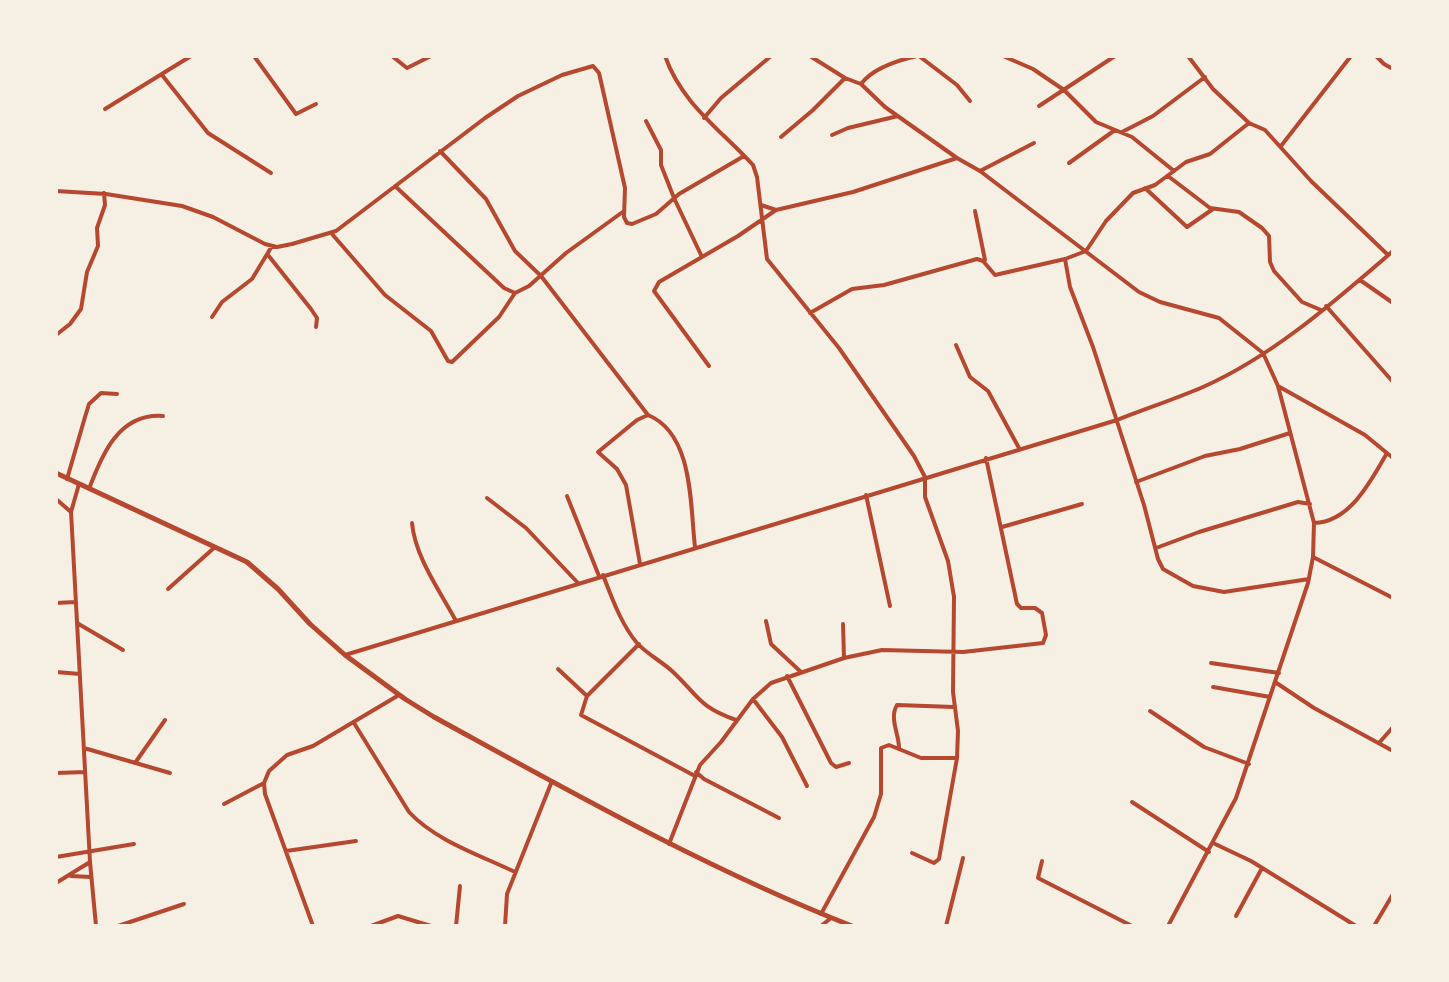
<!DOCTYPE html>
<html>
<head>
<meta charset="utf-8">
<style>
	body { margin:0 }
	#map { position:relative; width:1449px; height:982px; overflow:hidden; background:#f6efe4; font-family:Roboto,sans-serif }
	canvas { display:block }
	.frame { position:absolute; inset:0; border:58px solid #f6efe4; pointer-events:none }
</style>
</head>
<body>
<div id="map">
<canvas width="1449" height="982"></canvas>
<div class="frame"></div>
</div>
<script>
const context = document.querySelector('canvas').getContext('2d');
context.lineJoin = 'round';
function trace(path, color, width, dash) {
  context.strokeStyle = color;
  context.lineWidth = width;
  context.lineCap = dash ? 'butt' : 'round';
  context.setLineDash(dash || []);
  context.stroke(path);
}
trace(new Path2D(`
	M254 56 296 114 316 104
	M392 56 407 68 431 56
	M665 56C682 104 720 129 753 165L757 177 767 259 839 348 914 456 925 477V497L948 561 954 597 953 692 958 731 957 758 939 859 934 863 912 853
	M810 56 845 78 861 84 885 107 957 158 980 171 1139 292 1160 302 1219 318 1263 353 1278 386 1314 523 1313 557 1308 583 1236 798 1168 926
	M919 56 957 85 970 101
	M1003 56 1033 69 1064 90 1096 122 1132 137 1174 171
	M1188 56 1213 89 1249 123
	M1376 56 1384 64 1393 69
	M162 75 208 133 271 173
	M861 84C873 68 899 60 917 56
	M1039 106 1115 56
	M105 109 191 56
	M704 118 721 98 771 56
	M646 121 661 150V165L674 198 702 257
	M1122 132 1153 116 1205 77
	M832 135 848 128 898 116
	M781 137 813 110 845 78
	M1281 146 1351 56
	M440 151 486 199 515 251 541 276 648 415C694 434 690 506 695 547
	M1069 163 1115 130
	M980 171 1034 143
	M1168 176 1210 208 1239 212 1262 228 1269 236 1270 262 1274 271 1302 302 1321 310
	M395 186 504 288 515 293
	M1145 188 1187 227 1213 209
	M56 191 106 194 182 206 213 217 265 244 277 247 292 244 336 231 485 118 518 96 562 75 593 66 599 73 625 188 624 217 627 223 632 224 656 214 679 194 744 156
	M761 205 776 210
	M975 211 985 260
	M332 234 385 295 431 331 448 361 452 362 499 317 515 293 529 286 566 253 624 211
	M268 255 311 309 317 318 316 327
	M1360 280 1393 303
	M1326 306 1393 382
	M810 313 852 289 884 285 977 259 983 261 995 275 1065 259
	M212 317 222 302 252 279 272 246
	M56 335 70 324 81 309 87 272 98 246 97 228 105 205 104 193
	M956 345 970 377 988 391 1019 448
	M709 366 654 291 659 282 738 236 776 210 853 192 957 158
	M1278 386 1365 435 1393 458
	M67 479 85 417 89 404 101 393 117 394
	M1136 482 1205 456 1240 449 1290 433
	M79 484 71 512 72 530 90 862 96 926
	M89 489C102 454 119 413 163 416
	M866 495 890 606
	M567 496 599 576
	M487 498 526 528 578 583
	M56 499 71 512
	M412 523C415 557 440 591 456 621
	M1314 523C1350 522 1371 481 1387 453
	M1002 527 1082 504
	M1156 548 1199 532 1298 502 1310 504
	M1313 557 1393 598
	M640 564 626 485 617 469 598 452 637 420 648 415
	M603 575C612 598 621 624 637 643 647 654 661 661 672 671 698 695 698 707 736 720
	M1309 579 1224 592 1193 586 1163 569 1158 559 1144 505 1093 347 1070 287 1065 259 1086 251 1106 221 1133 193 1155 185 1186 162 1210 154 1249 123 1265 130 1311 181 1387 254
	M168 589 215 547
	M56 603 75 602
	M766 621 771 644 801 672
	M77 623 123 650
	M843 624 844 658
	M639 644 587 696 581 715 695 776
	M345 655 1117 420C1145 409 1175 399 1203 387 1273 356 1335 301 1393 251
	M1211 663 1279 673
	M558 669 587 696
	M56 672 80 674
	M787 676 831 763 836 767 849 763
	M1275 682 1314 708 1393 751
	M1213 687 1270 697
	M753 699 782 737 807 786
	M1150 711 1204 747 1249 764
	M354 723 409 812C436 841 480 855 515 872
	M1379 743 1393 727
	M84 748 170 773
	M899 748C899 734 889 718 897 705L954 707
	M135 763 165 720
	M696 772 704 779 779 818
	M56 773 85 772
	M1132 802 1209 852
	M224 804 264 783
	M1213 843 1251 861 1356 926
	M669 844 700 765 721 742 753 699 771 683 844 658 882 650 963 652 1043 643 1046 635 1042 613 1035 608H1021L1017 604 986 458
	M286 851 356 841
	M56 857 134 844
	M1042 861 1038 878 1132 926
	M71 876 91 877
	M56 883 90 862
	M821 914 874 817 881 794V748L889 745 921 758H957
	M1236 916 1262 868
	M118 926 184 904
	M313 926 265 794 264 783 269 771 287 755 313 746 399 695
	M371 926 398 916 431 926
	M456 926 460 886
	M505 926 507 894 552 781
	M821 926 831 918
	M946 926 963 858
	M1374 926 1393 894`), '#b5482f', 4);
trace(new Path2D(`
	M56 473 247 562 278 589 310 624 345 655 405 699 434 717C571 792 707 869 852 926`), '#b5482f', 5);
</script>
</body>
</html>
